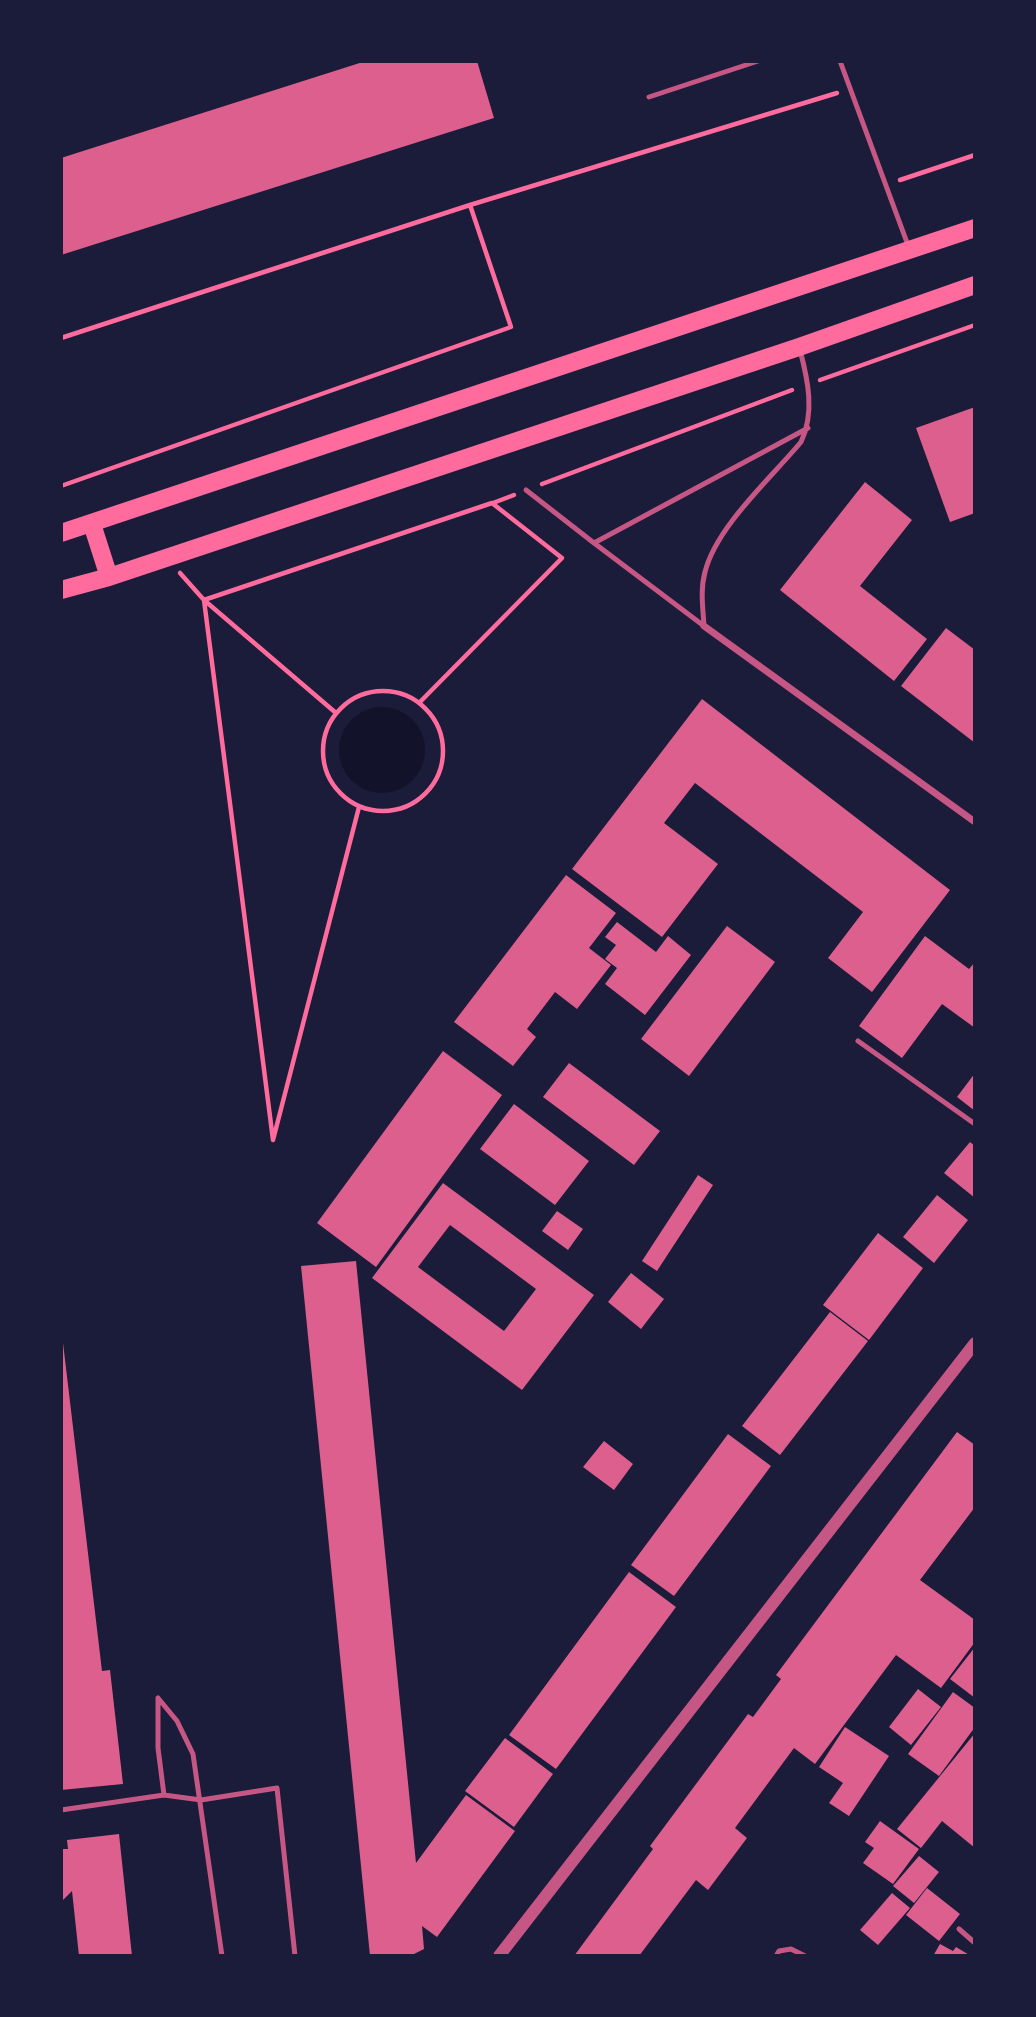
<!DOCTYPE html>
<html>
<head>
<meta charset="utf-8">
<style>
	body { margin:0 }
	#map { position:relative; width:1036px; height:2017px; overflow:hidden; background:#1b1b3a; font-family:"Roboto Condensed",sans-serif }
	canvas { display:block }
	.frame { position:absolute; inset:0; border:63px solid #1b1b3a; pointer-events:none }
</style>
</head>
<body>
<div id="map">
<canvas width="1036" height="2017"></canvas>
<div class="frame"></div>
</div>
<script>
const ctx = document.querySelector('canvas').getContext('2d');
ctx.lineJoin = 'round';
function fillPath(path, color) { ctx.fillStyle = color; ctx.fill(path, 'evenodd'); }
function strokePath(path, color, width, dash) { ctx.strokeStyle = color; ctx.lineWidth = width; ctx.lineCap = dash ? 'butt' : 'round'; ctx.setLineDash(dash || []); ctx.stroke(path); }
fillPath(new Path2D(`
	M339 750a43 43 0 1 1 86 0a43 43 0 1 1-86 0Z`), '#12122b');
fillPath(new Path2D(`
	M366,61h111l17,57 -433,137v-97z
	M975,407v106l-25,9 -34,-94z
	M865,482l47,38 -52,66 67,53 -33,42 -114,-91z
	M946,628l29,22v93l-74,-57z
	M702,699l248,191 -78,102 -44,-34 35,-46 -168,-129 -31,40 54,41 -56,73 -90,-68z
	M566,875l50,38 -27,35 22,17 -34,44 -22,-17 -28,37 9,8 -23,29 -59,-44z
	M617,922l39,30 12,-16 23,19 -46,60 -40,-31 12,-16 -12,-9 11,-14 -11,-8z
	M727,926l48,36 -86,114 -48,-37z
	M925,936l44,33 6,-7v66l-33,-24 -40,54 -43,-32z
	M443,1051l59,44 -126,172 -59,-44z
	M569,1063l91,68 -26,34 -91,-68z
	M975,1073v38l-18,-14z
	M514,1104l75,57 -34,44 -75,-56z
	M970,1142l5,4v52l-31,-25z
	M698,1175l15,10 -56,86 -15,-10z
	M443,1183l151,112 -72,95 -150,-112zM450,1225l86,64 -32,42 -86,-64z
	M937,1195l31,25 -34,43 -31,-26z
	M557,1211l26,18 -15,21 -26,-19z
	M878,1233l45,35 -54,72 -46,-35z
	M356,1261l60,602 50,-68 49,36 -78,106 -15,-11 2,23 -14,7h-40l-69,-690z
	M631,1273l33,26 -23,30 -33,-27z
	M830,1312l38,29 -88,114 -38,-29z
	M61,1326l41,345 8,-1 13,114 -62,6z
	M957,1432l18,13v62l-55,73 55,40v22l-34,46 -45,-33 -81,109 -21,-16 -59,80 12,10 -39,52 -12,-10 -57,76h-65l79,-107 -3,-3 98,-132 5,3 28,-38 -5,-4z
	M728,1434l43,32 -97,130 -43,-31z
	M604,1441l29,23 -19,26 -31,-23z
	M629,1572l47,35 -120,162 -47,-34z
	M975,1647v51l-25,-19z
	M918,1689l23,18 -30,38 -22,-18z
	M953,1692l22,16v19l-36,49 -31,-22z
	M845,1727l44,29 -40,60 -20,-13 14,-20 -24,-16z
	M975,1733v115l-33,-27 -21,27 -24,-19z
	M505,1738l48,36 -39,53 -49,-36z
	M880,1821l39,28 -26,35 -30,-21 11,-15 -9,-6z
	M119,1834l13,122h-53l-7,-65 -11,11v-53h7l-1,-9z
	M919,1856l20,16 -25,31 -21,-17z
	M927,1888l33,26 -21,27 -33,-26z
	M892,1893l18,15 -32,37 -18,-15z
	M940,1944l13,7 3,-4 15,9h-38z`), '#dd5f8e');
strokePath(new Path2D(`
	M900,180l75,-25
	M470,205l367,-112
	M61,338l409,-133 41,122 -450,159
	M820,380l155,-55
	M542,484l250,-94
	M493,503l21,-8
	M180,573l24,27 132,113
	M323 751a60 60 0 1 1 120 0a60 60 0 1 1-120 0Z
	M359,807l-86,333 -69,-540 288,-97 70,55 -143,145`), '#ff6b9d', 4.5);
strokePath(new Path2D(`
	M840,61l69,187
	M649,97l109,-36
	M526,490l68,53
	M704,626l-110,-83 214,-115
	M704,626c-1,-18 -4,-36 1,-54 11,-45 66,-94 96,-130 14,-29 7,-62 -1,-92
	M858,1041l117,83
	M158,1698v50l6,47 37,5 76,-12 18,168
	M158,1698l19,23 16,33 29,202
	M61,1810l103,-15
	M959,1929l16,14
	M776,1956l3,-5 12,-2 14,7`), '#c65784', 5);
strokePath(new Path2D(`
	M704,626l271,196`), '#c65784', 7);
strokePath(new Path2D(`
	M499,1956l476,-613`), '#c65784', 12);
strokePath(new Path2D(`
	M92,524l17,53
	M61,533l914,-305
	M61,590l48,-13 690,-230 176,-62`), '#ff6b9d', 18);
</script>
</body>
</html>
